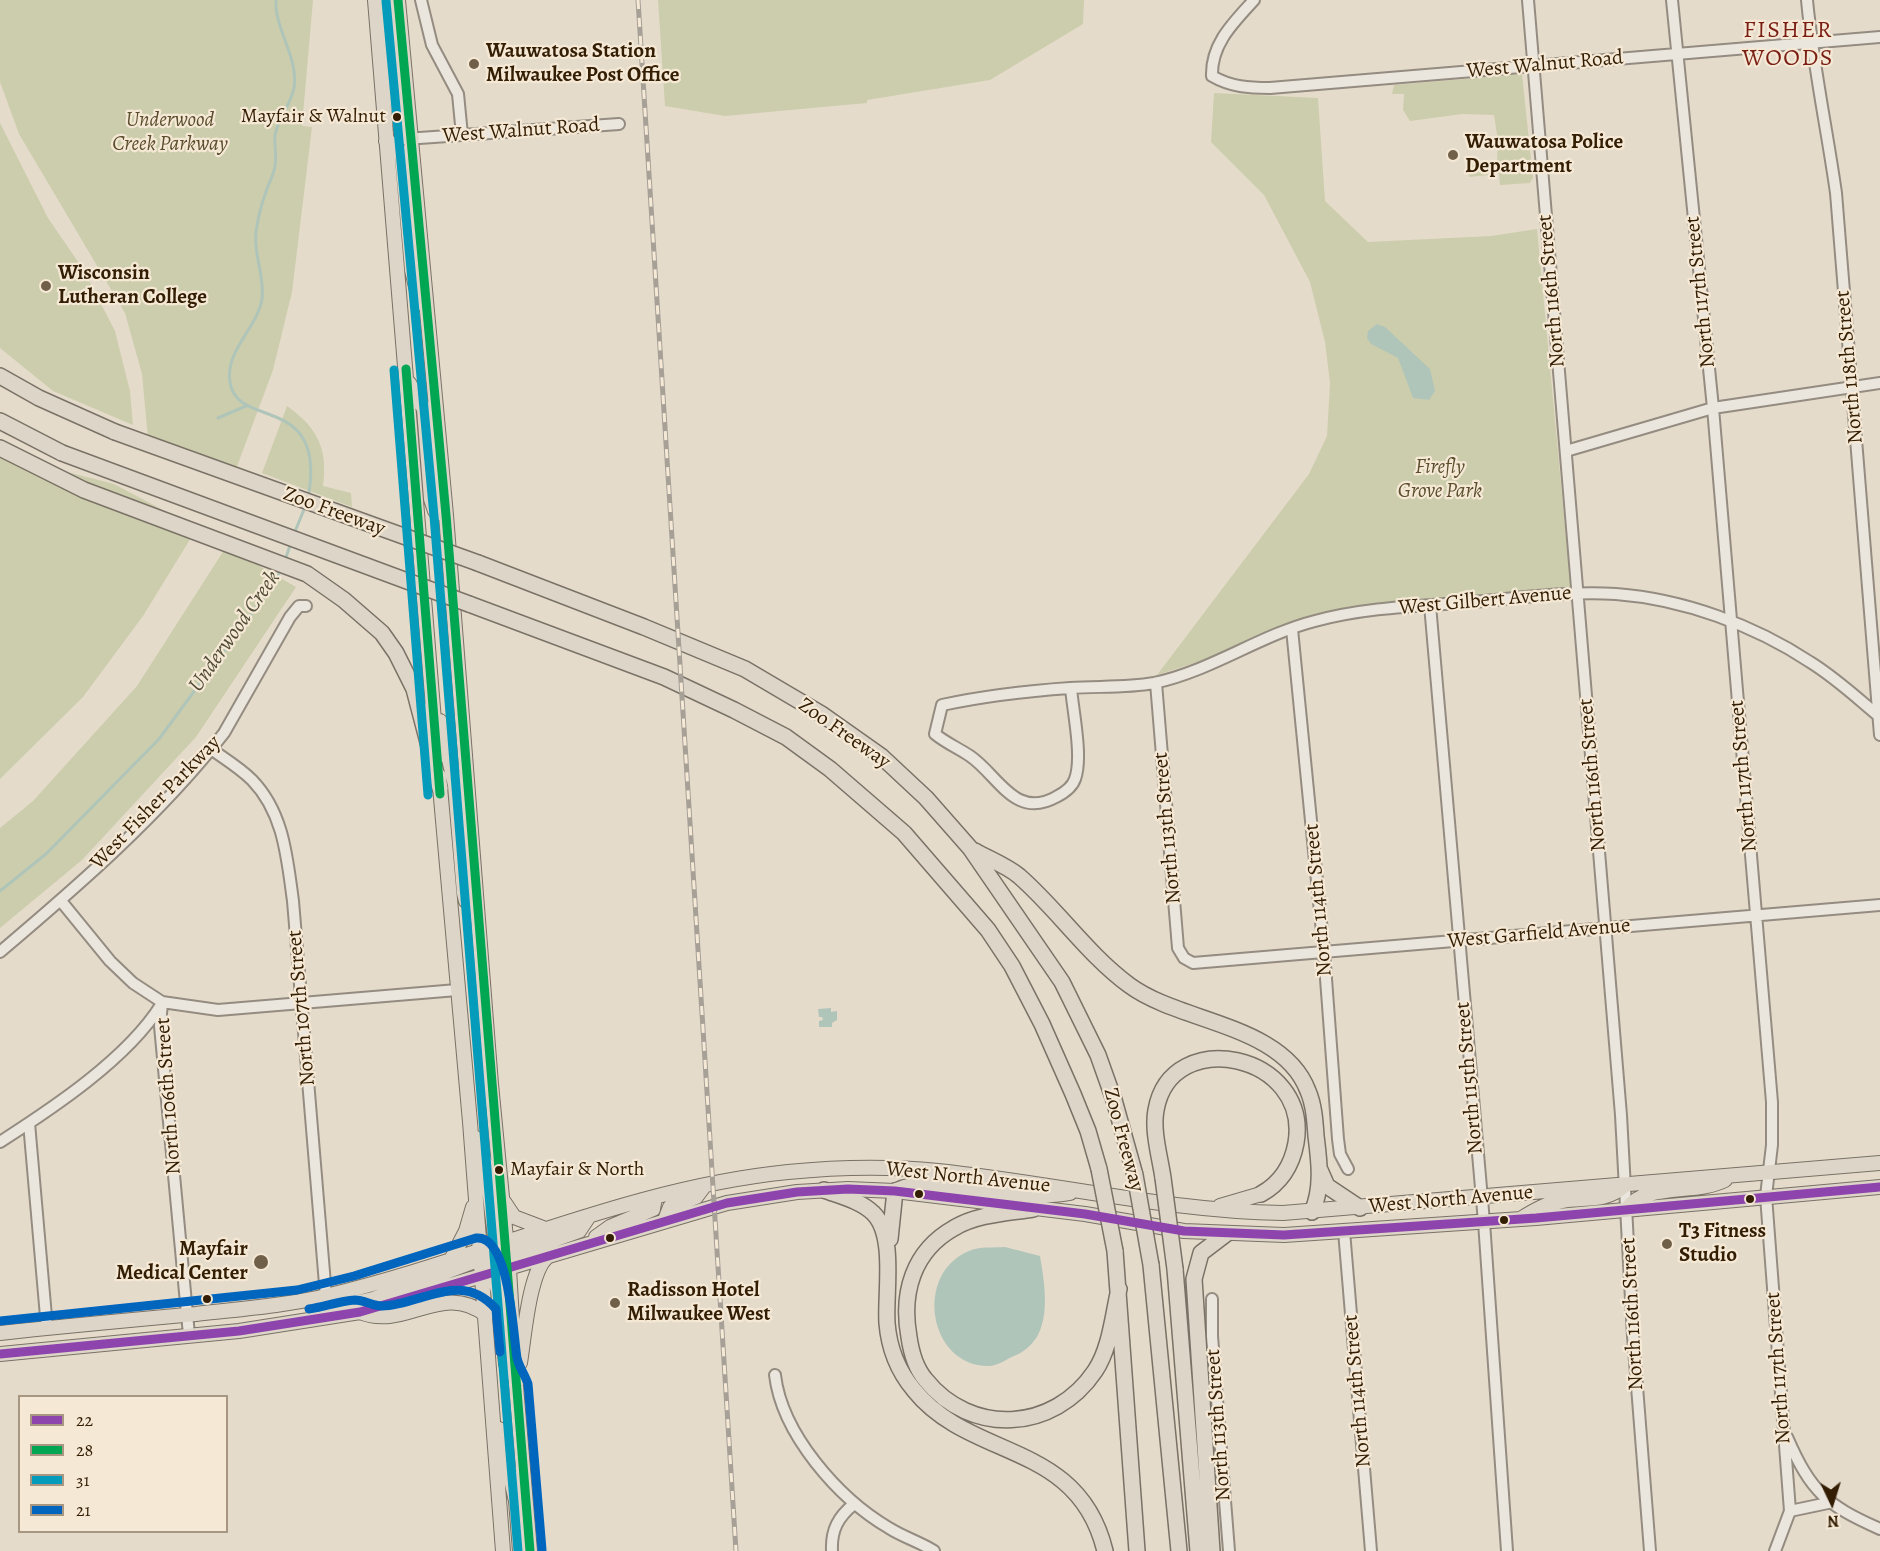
<!DOCTYPE html>
<html>
<head>
<meta charset="utf-8">
<style>
	body { margin:0 }
	#map { position:relative; width:1880px; height:1551px; overflow:hidden; background:#e5dbcb; font-family:Alegreya,serif }
	canvas { display:block }
	.legend { position:absolute; left:18px; top:1395px; width:210px; height:138px; box-sizing:border-box; background:#f5e9d6; border:2px solid #a79782; margin:0; padding:8px 10px; list-style:none; font-size:18px; color:#331d03 }
	.legend li { display:flex; align-items:center; gap:12px; height:30px }
	.legend b { width:30px; border:2px solid #a79782 }
	.north { position:absolute; left:1802px; top:1473px; width:60px; height:60px; -webkit-text-stroke:4px #f5e9d6; paint-order:stroke; rotate:176deg; font-size:16px; font-weight:700; line-height:24px; text-align:center; color:#331d03 }
	.north::after { content:''; display:block; margin:auto; width:21px; height:27px; background:#331d03; clip-path:polygon(50% 0,100% 100%,50% 72%,0 100%) }
</style>
</head>
<body>
<div id="map">
<canvas width="1880" height="1551"></canvas>
<ul class="legend">
<li><b style="height:8px;background:#8e44ad"></b>22</li>
<li><b style="height:8px;background:#00a651"></b>28</li>
<li><b style="height:8px;background:#059bba"></b>31</li>
<li><b style="height:8px;background:#0065bd"></b>21</li>
</ul>
<div class="north">N</div>
</div>
<script>
const ctx = document.querySelector('canvas').getContext('2d');
ctx.lineJoin = 'round';
function fillPath(path, color) { ctx.fillStyle = color; ctx.fill(path, 'evenodd'); }
function strokePath(path, color, width, dash) { ctx.strokeStyle = color; ctx.lineWidth = width; ctx.lineCap = dash ? 'butt' : 'round'; ctx.setLineDash(dash || []); ctx.stroke(path); }
function drawText(font, color, halo, rows, align = 'center') {
  ctx.font = font + ' Alegreya,serif'; ctx.lineWidth = 4.5; ctx.setLineDash([]); ctx.textBaseline = 'middle'; ctx.strokeStyle = halo; ctx.fillStyle = color; for (const [text, x, y, turn = 0] of rows) {
    ctx.save(); ctx.translate(x, y); ctx.rotate((+turn || 0) * Math.PI / 180); ctx.textAlign = isNaN(turn) ? turn : align; if (halo) ctx.strokeText(text, 0, 0); ctx.fillText(text, 0, 0); ctx.restore();
  }
}
fillPath(new Path2D(`
	M0,0h313l-11,126 10,1 -20,165 -19,78 -37,99 -88,-30 -6,-65 -17,-61 -106,-179 -19,-52z
	M658,0h426l-1,24 -93,56 -123,20v3l-142,13 -60,-10z
	M1522,74l11,104 -3,5 -30,2 -1,-11 -30,3 -2,-12 30,-3 1,-21 -4,-26 -32,-1 -52,7 -7,-11 1,-16h-12l2,-9z
	M1214,93l104,5 7,103 43,41 123,-6 46,-7 34,361 -214,21 -200,64 152,-201 18,-38 3,-53 -5,-41 -15,-60 -46,-87 -53,-53z
	M0,123l48,95 35,51 32,62 15,60 3,34 -80,-34 -53,-43z
	M287,406c31,22 41,43 36,80l28,7 1,14 -90,-34z
	M0,442l48,25 66,17 83,44 -54,88 -60,81 -83,82z
	M226,547l70,40 -100,150 -114,123 -82,68v-100l33,-27 104,-115z`), '#cccdac');
fillPath(new Path2D(`
	M1377,324l8,3 45,42 5,22 -6,9 -16,-2 -15,-40 -27,-14 -4,-6 1,-7z
	M831,1008v4l6,-1v9l-5,3v4h-13v-6l4,-1 -1,-3h-3l-1,-8z
	M1005,1247l35,9c6,36 14,84 -26,100 -7,3 -17,10 -25,10 -60,1 -76,-92 -20,-115 10,-5 25,-3 36,-4z`), '#b0c5b9');
strokePath(new Path2D(`
	M276,0c-2,29 23,57 18,88 -3,16 -16,31 -19,47 -1,10 2,21 0,31 -1,9 -7,18 -9,26 -5,13 -8,26 -10,40 -3,22 9,44 6,67 -5,30 -37,51 -32,83 6,48 98,10 78,116
	M218,418l28,-12
	M294,534l11,-27
	M285,560l6,-17
	M0,891l46,-37 113,-115 118,-160 4,-11`), '#b0c5b9', 3);
const minor = new Path2D(`
	M421,0l11,45 26,49 4,41
	M1254,0c-21,23 -43,44 -42,76 19,11 37,12 58,12l610,-51
	M1528,0l93,1115 12,221 17,215
	M1672,0l41,408 59,694v43l-6,51 24,315 -15,40
	M1807,0c6,65 20,129 29,193l44,542
	M405,139l214,-15
	M1566,451l147,-43 167,-25
	M1430,605l54,617 23,329
	M1292,629l32,323 14,187 2,15 8,15
	M1156,683l22,265 6,10 9,5 687,-58
	M1071,688c2,24 12,69 4,91 -3,9 -11,14 -19,18 -41,23 -58,-22 -86,-41 -12,-8 -24,-13 -35,-22l7,-29c42,-9 85,-14 128,-17 28,-2 56,0 84,-5 57,-12 106,-48 161,-62 51,-14 106,-15 157,-19 48,-4 96,-11 144,-8 67,5 138,31 194,68 26,16 47,36 70,55
	M211,749c14,10 29,19 41,31 32,33 35,78 41,121l33,395
	M61,901l49,60 23,22 29,19 56,8 239,-20
	M0,952c79,-67 160,-137 224,-219l66,-116 9,-11h7
	M162,1002l-2,24 29,309
	M29,1123l18,205
	M0,1142c53,-34 127,-83 161,-137
	M1344,1231l27,320
	M1212,1299v37l17,215
	M775,1375c7,59 63,123 114,153 14,9 31,14 45,23
	M1787,1437c24,55 39,68 93,92
	M1790,1511l38,-8
	M832,1551c-1,-21 6,-34 22,-47`);
const major = new Path2D(`
	M375,0l62,757
	M386,0l14,125 4,9 8,4
	M398,0l48,515 45,569 18,185 7,117 14,165
	M386,141l10,4 6,11 10,114 8,33
	M409,383l15,26 7,90 4,12 11,4
	M440,721l15,64 9,108 2,8 11,8
	M439,776l31,346 33,429
	M476,1138l10,28 12,93 11,10
	M896,1190c43,-20 120,14 174,3
	M504,1202l10,15 29,11
	M1220,1206l41,-12
	M1627,1209c18,-27 69,-14 98,-29
	M1522,1218c13,-8 25,-15 40,-17 22,-4 45,1 62,-15
	M665,1220l5,-13 26,-10 9,-12
	M596,1237l14,-10 43,-18 2,-12
	M452,1258l14,-27 7,-24
	M500,1259l79,-28 10,-15
	M491,1266l7,25 8,73 4,9
	M328,1309l45,-10 113,-42
	M360,1312c45,19 82,-32 126,3
	M0,1333c65,-7 131,-13 196,-19 43,-5 87,-8 130,-18 155,-37 302,-108 462,-124 50,-5 100,-6 150,-1 116,12 229,40 345,42l597,-50
	M0,1354l239,-23 121,-19 367,-109 70,-11 51,-3 47,2 190,23 99,17 100,4 252,-17 344,-31
	M520,1363c4,-24 9,-91 27,-106
	M499,1429l17,72 4,50`);
const highway = new Path2D(`
	M0,376l39,22 76,34
	M0,421l62,32
	M0,448l84,42 223,84 37,26 38,33 14,20 18,36 26,99
	M478,563l166,64 101,42 78,46 58,41 45,42 44,50 92,134 36,73 16,45 21,75
	M469,604l195,73 70,33 52,27 44,32 74,64 84,97 24,36 30,58 31,70 15,37 11,38
	M975,851c14,8 32,15 44,25 39,34 68,78 110,109 51,38 154,39 179,106 6,14 7,30 8,45 3,24 7,52 -4,76
	M1320,1170l7,16 33,22
	M1163,1178c-3,-21 -11,-47 -7,-68 15,-86 155,-56 140,33 -4,22 -15,40 -35,51
	M824,1190c16,6 37,11 49,23 23,22 12,80 14,110 2,25 11,48 27,67 57,71 164,50 191,161
	M1033,1209c-25,4 -56,5 -79,19 -41,23 -53,65 -45,109 2,14 6,30 16,42 46,58 129,53 170,-8 15,-22 18,-56 24,-82
	M890,1239l5,-48
	M1115,1251l22,300
	M1151,1265l28,286
	M1175,1269l23,282
	M1212,1551l-18,-272 7,-26 25,-19`);
strokePath(minor, '#948c80', 14);
strokePath(major, '#7a7266', 16);
strokePath(highway, '#7a7266', 18);
strokePath(minor, '#eae5dd', 10);
strokePath(major, '#ddd5c8', 14);
strokePath(highway, '#ddd5c8', 15);
const rail = new Path2D(`
	M638,0l98,1551`);
strokePath(rail, '#a6a097', 5);
strokePath(rail, '#f5e9d6', 3, [9]);
const highwayBridge = new Path2D(`
	M115,432l363,131
	M62,453l407,151
	M1099,1169l16,82
	M1135,1175l16,90
	M1163,1178l12,91`);
strokePath(highwayBridge, '#7a7266', 18, []);
strokePath(highwayBridge, '#ddd5c8', 15);
strokePath(new Path2D(`
	M0,1354l239,-23 121,-19 367,-109 70,-11 51,-3 47,2 190,23 99,17 100,4 252,-17 344,-31`), '#8e44ad', 9);
strokePath(new Path2D(`
	M398,0l48,515 84,1036
	M406,369l34,425`), '#00a651', 9);
strokePath(new Path2D(`
	M386,1l48,515 84,1035
	M394,370l34,425`), '#059bba', 9);
strokePath(new Path2D(`
	M309,1309c15,-2 30,-8 46,-9 9,0 18,6 27,6 40,-1 79,-37 114,3l4,43
	M0,1321l297,-31 57,-14 122,-38c34,-4 37,97 41,120 2,9 8,17 11,26l14,166`), '#0065bd', 9);
for (const [x, y, r, color] of [
	[474,64,6,"#716049"],
	[397,117,5,"#331d03"],
	[1453,155,6,"#716049"],
	[46,286,6,"#716049"],
	[499,1170,5,"#331d03"],
	[919,1194,5,"#331d03"],
	[1750,1199,5,"#331d03"],
	[1504,1220,5,"#331d03"],
	[610,1238,5,"#331d03"],
	[1667,1244,6,"#716049"],
	[261,1262,8,"#716049"],
	[207,1299,5,"#331d03"],
	[615,1303,6,"#716049"]
]) { const dot = new Path2D(); dot.arc(x, y, r, 0, 2 * Math.PI); ctx.fillStyle = color; ctx.fill(dot); strokePath(dot, '#f5e9d6', 2); }
drawText('20px', '#331d03', '#f5e9d6', [
	["Mayfair & Walnut",386,117],
	["Mayfair & North",510,1170,"left"]
], 'right');
drawText('bold 21px', '#331d03', '#f5e9d6', [
	["Wauwatosa Station",486,52],
	["Milwaukee Post Office",486,76],
	["Wauwatosa Police",1465,143],
	["Department",1465,167],
	["Wisconsin",58,274],
	["Lutheran College",58,298],
	["T3 Fitness",1679,1232],
	["Studio",1679,1256],
	["Mayfair",248,1250,"right"],
	["Medical Center",248,1274,"right"],
	["Radisson Hotel",627,1291],
	["Milwaukee West",627,1315]
], 'left');
drawText('21px', '#331d03', '#f5e9d6', [
	["West Walnut Road",1545,65,-5],
	["West Walnut Road",521,131,-4],
	["North 116th Street",1552,291,-95],
	["North 117th Street",1701,292,-96],
	["North 118th Street",1850,367,-95],
	["Zoo Freeway",334,512,20],
	["West Gilbert Avenue",1485,601,-5],
	["Zoo Freeway",844,734,35],
	["North 116th Street",1593,775,-95],
	["North 117th Street",1744,776,-95],
	["West Fisher Parkway",156,803,-46],
	["North 113th Street",1168,828,-95],
	["North 114th Street",1319,900,-95],
	["West Garfield Avenue",1539,934,-5],
	["North 107th Street",302,1008,-95],
	["North 115th Street",1470,1078,-95],
	["North 106th Street",169,1096,-94],
	["Zoo Freeway",1123,1140,75],
	["West North Avenue",968,1178,6],
	["West North Avenue",1451,1200,-5],
	["North 116th Street",1633,1314,-93],
	["North 117th Street",1779,1368,-94],
	["North 114th Street",1358,1391,-95],
	["North 113th Street",1219,1425,-94]
]);
drawText('italic 21px', '#5b4e2e', '#f5e9d6', [
	["Underwood",170,121],
	["Creek Parkway",170,145],
	["Firefly",1440,468],
	["Grove Park",1440,492]
]);
drawText('italic 22px', '#524d37', '#f5e9d6', [
	["Underwood Creek",235,632,-55]
]);
ctx.letterSpacing = '1.5px';
drawText('24px', '#7a1f14', '#f5e9d6', [
	["FISHER",1788,31],
	["WOODS",1788,59]
]);
ctx.letterSpacing = '0px';
</script>
</body>
</html>
